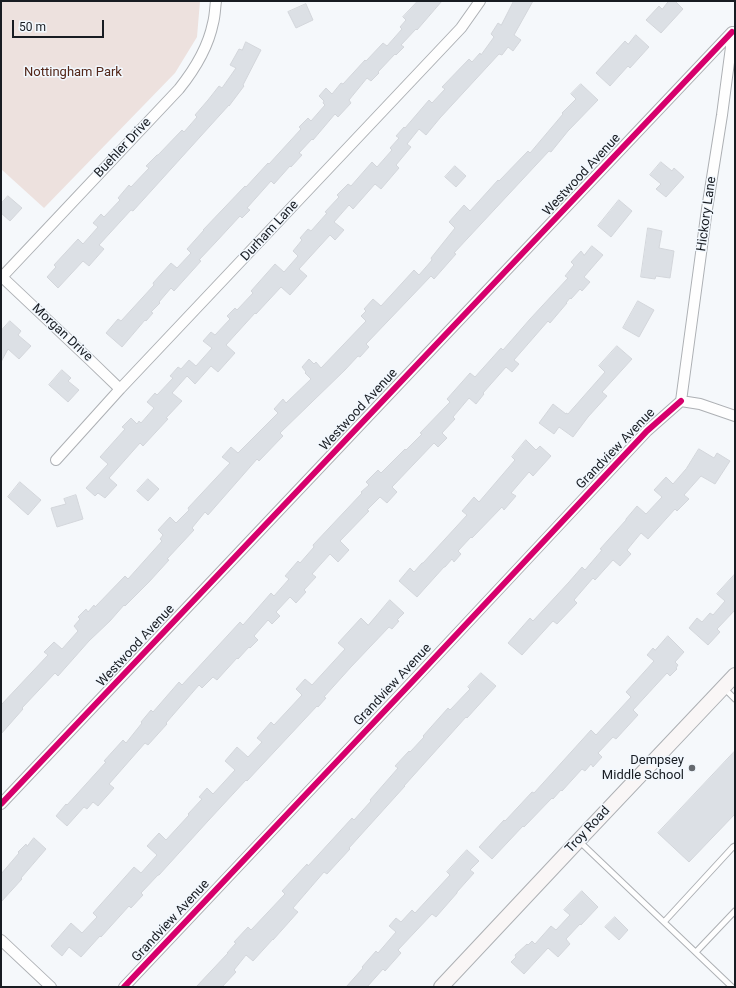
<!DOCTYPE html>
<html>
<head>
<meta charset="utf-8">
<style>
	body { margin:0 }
	#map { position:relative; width:736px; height:988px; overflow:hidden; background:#f5f8fb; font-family:Roboto,sans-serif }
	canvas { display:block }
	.frame { position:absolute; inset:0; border:2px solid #181c22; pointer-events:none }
	.scale { position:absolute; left:12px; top:20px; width:92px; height:18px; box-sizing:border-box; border:2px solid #181c22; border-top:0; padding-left:5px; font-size:12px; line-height:14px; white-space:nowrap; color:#181c22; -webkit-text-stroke:3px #f2f8fe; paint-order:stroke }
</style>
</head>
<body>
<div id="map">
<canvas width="736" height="988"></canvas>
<div class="frame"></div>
<div class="scale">50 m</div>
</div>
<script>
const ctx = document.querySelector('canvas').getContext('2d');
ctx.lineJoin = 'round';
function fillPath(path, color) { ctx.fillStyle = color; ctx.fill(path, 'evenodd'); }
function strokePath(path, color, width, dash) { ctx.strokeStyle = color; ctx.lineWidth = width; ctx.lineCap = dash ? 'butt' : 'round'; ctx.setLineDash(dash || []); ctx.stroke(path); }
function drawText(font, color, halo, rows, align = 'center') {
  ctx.font = font + ' Roboto,sans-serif'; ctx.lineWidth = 3; ctx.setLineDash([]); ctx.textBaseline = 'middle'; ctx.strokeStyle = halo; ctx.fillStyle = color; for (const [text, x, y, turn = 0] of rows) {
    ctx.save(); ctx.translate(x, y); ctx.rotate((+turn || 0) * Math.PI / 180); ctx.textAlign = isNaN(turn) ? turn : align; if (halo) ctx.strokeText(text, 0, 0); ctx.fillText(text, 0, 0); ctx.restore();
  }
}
fillPath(new Path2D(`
	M1,1h199l-3,36 -22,36 -131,135 -43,-39z`), '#ede1de');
const building = new Path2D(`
	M418,1h24l-25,29 -1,-1 -15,16 3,2 -8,8 -1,-1 -17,18 1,1 -8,8 -4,-3 -18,22 2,3 -13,14 -3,-3 -22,26 -1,-1 -13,14 3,2 -11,12 -1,-1 -16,18 -3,-3 -24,27 3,2 -8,8 -2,-2 -24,26 -17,18 2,1 -27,30 -3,-3 -12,14 1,1 -9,9 2,1 -7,8 -1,-1 -23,27 -16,-14 12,-14 3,2 33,-36 -1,-2 18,-20 6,5 14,-15 -4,-4 17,-19h-1l42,-44 1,1 22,-24 1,1 32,-35 -2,-2 9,-9 3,3 14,-16 -2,-2 1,-2 -5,-5 7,-8 6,6 9,-11 2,1 22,-24 1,1 17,-18 4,3 15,-17 -2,-2 6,-7 -3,-3z
	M514,1h19l-19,34 7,5 -8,11 -5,-4 -6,8 -3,-1 -59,64 -14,17 -7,-6 -12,15 4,3 -15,18 3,3 -18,21 -6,-5 -22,25 -4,-4 -15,17 10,8 -9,10 -5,-5 -31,34 8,7 -17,19 -9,-8 -25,27 -1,-1 -29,32 9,8 -17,19 -7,-6 -16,18 -8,-8 -15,17 10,8 -16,17 2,1 -25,27 -3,-3 -31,35 8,7 -12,13 -7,-5 -3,3 -9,-8 22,-24 -8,-7 25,-28 -3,-2 9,-9 6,6 2,-3 2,2 13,-15 -7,-6 8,-9 2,2 16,-17 -3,-2 8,-9 3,2 8,-9 7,6 16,-18 -9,-7 8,-9 4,3 15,-16 -3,-3 8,-8 2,2 16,-17 -2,-2 24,-27 9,8 14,-16 -5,-5 9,-11 -2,-2 8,-9 3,2 16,-18 -2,-1 14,-15 -2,-2 11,-11 3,2 21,-24 5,5 15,-17 -2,-2 9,-10 -3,-2 8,-9 1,1 24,-28 3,3 13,-14 -3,-2 27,-28 3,3 8,-9 1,2 13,-18 -3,-3 7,-11 3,2z
	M669,1h6l8,8 -22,24 -15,-13 13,-14 3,3z
	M306,4l7,16 -17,8 -8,-16z
	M636,35l13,12 -19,21 -2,-2 -18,20 -14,-13 29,-32 3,3z
	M246,42l15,8 -18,35 1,1 -15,20v-1l-96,106 -2,-1 -32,35 5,4 -15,17 -6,-5 -25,27 -11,-11 9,-10 -2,-2 24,-26 5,5 15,-17 -5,-4 8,-9 3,3 16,-17 -2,-2 11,-13 2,2 18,-19 -3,-2 11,-11h1l24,-25 2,2 13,-15 -2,-2 13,-15 11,-14 3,2 14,-20 -6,-3 9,-16 3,1z
	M581,84l17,16 -30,31 -17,21 -2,-1 -95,102 2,1 -22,25 -3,-3 -65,68 3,3 -9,10 -2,-1 -13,14 -65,63 3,3 -24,25 -2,-2 -49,56 -3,-3 -13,16 2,2 -27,29 2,1 -20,22 -24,24 -1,-1 -14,16 -21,20 -31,35 -3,-3 -33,35 1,1 -22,25v-29l47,-50 -4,-3 10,-10 8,7 16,-18 -4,-5 6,-7 -2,-2 8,-8 2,3 6,-7 1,2 30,-31 3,3 34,-38 -2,-2 3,-4 -5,-5 12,-13 6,6 13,-13 -1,-2 42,-45 -8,-6 9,-10 7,6 40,-40 -4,-4 9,-10 3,4 25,-24 -6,-6 1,-1 -4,-5 7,-8 5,5 2,-2 5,6 45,-47 -5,-5 5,-5 -2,-2 9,-10 8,7 33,-36 5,5 13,-15 -1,-2 24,-30 -6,-6 15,-17 6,6 28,-31 1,1 29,-30 2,2 33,-39 -1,-1 14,-14 -5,-5z
	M661,162l11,9 2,-3 10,9 -18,20 -10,-8 5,-5 -11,-9z
	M455,166l11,10 -10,11 -11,-10z
	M8,196l14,12 -12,13 -9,-8v-9z
	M619,200l13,11 -21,26 -13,-11z
	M648,228l14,3 -3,17 15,3 -4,27 -14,-2 -1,3 -14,-2z
	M592,246l11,9 -19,22 6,5 -8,9 -2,-2 -9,10 -1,-1 -4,5h1l-17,20 -2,-2 -34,39 5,4 -7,8 -6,-5 -23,26 1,1 -8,10 -7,-6 -16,19 2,2 -13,14 5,5 -9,9 -4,-4 -42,44 5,5 -10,11 -7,-6 -13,13 2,1 -29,30 9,9 -11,12 -8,-8 -18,20 4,3 -12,13 2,2 -10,11 -6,-6 -14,15 4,4 -8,8 -4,-4 -14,16 4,4 -8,8 -1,-1 -11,12 -1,-1 -20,22 -4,-3 -11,11 -3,-3 -33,38 1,1 -19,21 -3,-2 -36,41 5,4 -16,18 -5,-4 -6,7 -3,-2 -17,19 -11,-10 10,-12 1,1 39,-43 -2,-1 19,-21 3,3 16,-20 -1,-1 10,-12 2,2 26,-30 3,3 58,-63 3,3 28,-32 3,3 15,-17 -4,-3 13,-15 2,2 14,-16 -1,-2 49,-52 -1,-1 8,-7 -3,-3 12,-12 3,3 24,-24 1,1 16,-16 -2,-1 30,-31 -3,-3 23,-26 5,4 26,-29 2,2 27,-31 38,-41 -3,-2 9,-11 -3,-3 10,-11 3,4z
	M638,301l16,9 -15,27 -16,-9z
	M10,321l11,10 -3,4 13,11 -12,13 -11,-10 -7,13v-31z
	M617,346l15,13 -30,33 5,4 -19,21 -15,20 -14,-10 -5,7 -15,-11 14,-19 13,10v-1l2,1 37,-42 -6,-6z
	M62,370l9,8 -3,3 11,9 -11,12 -19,-17z
	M526,440l10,10 4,-4 11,10 -18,20 -4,-4 -18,21 5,3 -12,14 -2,-3 -30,31 -1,-1 -13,14 3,3 -7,8 -2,-3 -7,8h-1l-27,30 -18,-16 11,-13 4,4 8,-9h1l44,-48 -5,-4 12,-14 5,5 36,-42 -3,-3z
	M699,449l15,9 3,-5 13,8 -15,23 -14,-8 -17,19 5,4 -12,12 -2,-2 -27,30 -7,-6 -14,17 4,4 -11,12 -7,-6 -18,20 -2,-2 -19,22 3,3 -20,21 -4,-3 -31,34 -14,-12 22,-25 3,3 36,-39 13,-15 3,3 17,-20 -2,-1 26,-29v-1l11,-13 9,8 16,-17 -8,-7 12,-13 7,7 13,-15z
	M148,479l11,10 -11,12 -11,-10z
	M20,482l21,18 -13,15 -20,-18z
	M76,495l7,24 -26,8 -6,-19 15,-4 -2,-5z
	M735,574v36l-18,19 3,3 -12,13 -19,-17 8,-10 5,4 8,-9 3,2 12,-14 -8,-7z
	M390,600l14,13 -7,7 2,1 -7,8 -3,-2 -38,40 -27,30 2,1 -8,9 -1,-1 -70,75 -1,-1 -38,41 -49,54h-1l-17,18 2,2 -12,13 -2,-2 -28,31 -1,-1 -19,21 -12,-10 -7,9 -11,-10 20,-23 11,10 15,-16 -4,-4 41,-46 7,6 16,-18 -10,-9 12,-13 7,7 23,-25 -1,-1 14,-15 -3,-2 8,-9 6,6 22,-24 -10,-9 12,-14 11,10 14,-15 -5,-4 14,-16 3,3 28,-30 -6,-6 9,-10 7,6 33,-36 -7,-6 23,-25 7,7z
	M668,636l16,16 -9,10 3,3 -2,3 1,1 -7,7 -3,-3 -34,37 5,5 -22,24 -3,-2 -15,16 4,4 -9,10 -2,-3 -6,7 -3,-2 -20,22 -1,-1 -8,9 -1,-1 -28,29 -1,-1 -31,33 -13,-12 25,-27 1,1 27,-29 2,1 57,-63 5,5 35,-38 -5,-5 28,-31 -7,-6 6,-7 2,2z
	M481,673l15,13 -29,32 -1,-1 -62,69h1l-56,62 1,1 -23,25 -3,-2 -31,36 5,4 -25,28v-1l-20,22 -7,-6 -12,15 2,2 -14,15h-26l32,-34h-1l9,-10 -2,-1 14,-15 3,3 34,-36 -3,-3 25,-27 1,2 44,-48 2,2 17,-19 -1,-1 28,-32 -3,-2 14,-15 1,1 14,-15 -1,-1 25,-28 2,2 20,-21 -2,-2z
	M735,751v63l-46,48 -31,-29z
	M34,838l12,11 -25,29 1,1 -21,23v-28l18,-21 -1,-1 8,-8 1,2z
	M467,850l12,11 -9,9 4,3 -17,19v1l-21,24 -4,-3 -34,36 3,3 -16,18 -2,-2 -16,18h-21l17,-19 -1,-1 14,-16 2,2 18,-21 -7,-6 7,-8 5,4 11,-12 3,3 35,-38 -3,-3z
	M582,891l16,16 -17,18 -1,-1 -14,15 4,5 -12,13 -10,-9 -24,26 -13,-12 5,-5 -1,-2 12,-11 1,1 4,-4 3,3 16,-18 5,4 14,-15 -6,-5z
	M615,917l13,13 -9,10 -14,-13z`);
fillPath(building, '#dce0e5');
strokePath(building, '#d3d6db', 1);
const lane = new Path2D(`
	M724,688l11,11
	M579,841l153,146
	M664,922l69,-75 2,-1
	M696,952l39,-41`);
const street = new Path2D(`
	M1,276l89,84 30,29
	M1,278l178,-189c16,-20 29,-41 34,-66 2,-7 2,-15 3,-22
	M681,401l26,-192 15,-94 11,-83
	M681,401l19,3 35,12
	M56,460l64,-71 341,-361 19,-27
	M1,804l731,-772
	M1,940l50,47
	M124,987l287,-304 236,-252 34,-30`);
const secondary = new Path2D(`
	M441,987l137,-146 157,-166`);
strokePath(lane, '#adb0b4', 7);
strokePath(street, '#adb0b4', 12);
strokePath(secondary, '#adb0b4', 16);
strokePath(lane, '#fefefe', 5);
strokePath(street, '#fefefe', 10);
strokePath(secondary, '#f9f6f6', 14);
strokePath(new Path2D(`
	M1,804l731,-772
	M124,987l287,-304 236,-252 34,-30`), '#d6006c', 6);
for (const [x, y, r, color] of [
	[692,768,4,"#65696e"]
]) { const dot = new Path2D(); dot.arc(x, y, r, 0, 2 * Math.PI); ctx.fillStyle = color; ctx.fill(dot); strokePath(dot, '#f2f8fe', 1.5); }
drawText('13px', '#542719', '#f2f8fe', [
	["Nottingham Park",73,73]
]);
drawText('13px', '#181c22', '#f2f8fe', [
	["Buehler Drive",123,148,-47],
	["Westwood Avenue",582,175,-47],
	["Hickory Lane",707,214,-82],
	["Durham Lane",270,231,-47],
	["Morgan Drive",62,333,43],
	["Westwood Avenue",359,410,-47],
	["Grandview Avenue",616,449,-46],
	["Westwood Avenue",136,646,-47],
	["Grandview Avenue",393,685,-47],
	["Troy Road",588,830,-47],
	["Grandview Avenue",171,921,-47]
]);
drawText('13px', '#181c22', '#f2f8fe', [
	["Dempsey",684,761],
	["Middle School",684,776]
], 'right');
</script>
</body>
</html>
